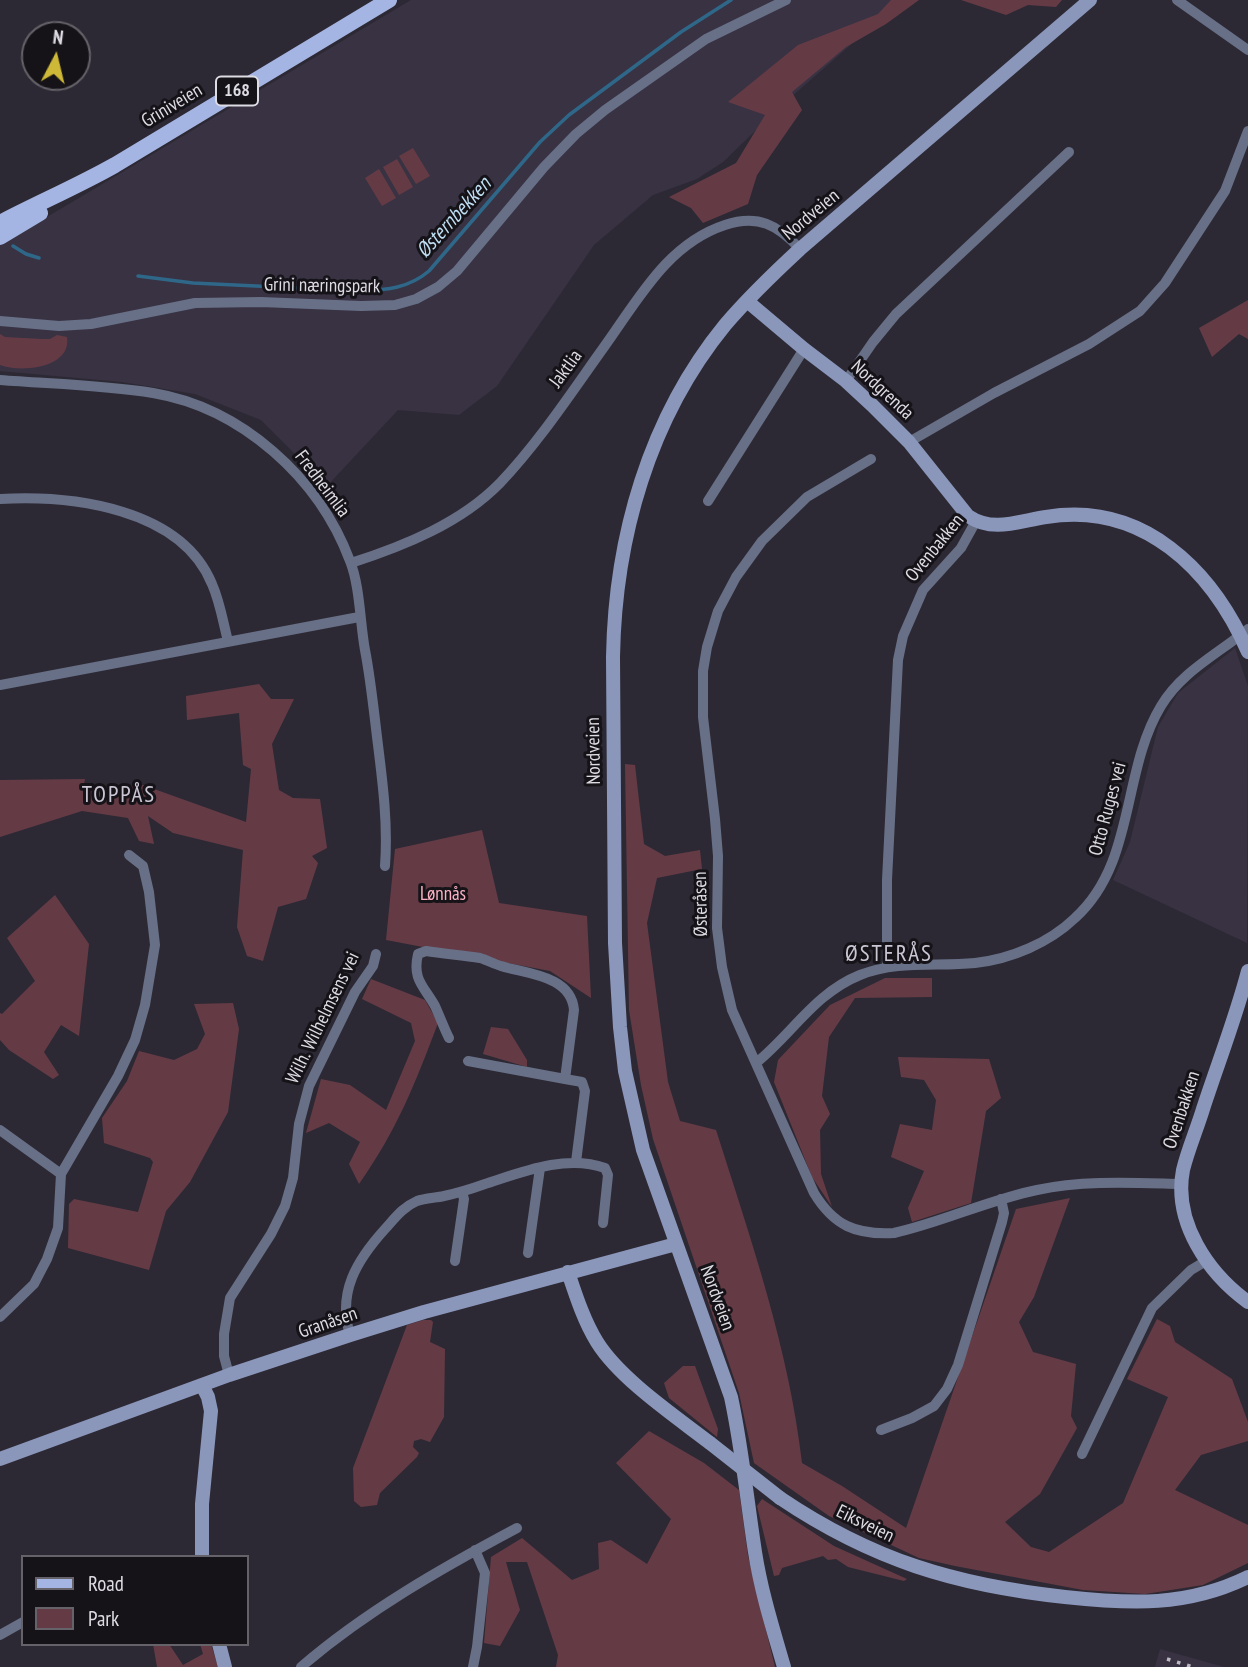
<!DOCTYPE html>
<html>
<head>
<meta charset="utf-8">
<style>
	body { margin:0 }
	#map { position:relative; width:1248px; height:1667px; overflow:hidden; background:#2d2934; font-family:"PT Sans Narrow",sans-serif }
	canvas { display:block }
	.legend { position:absolute; left:21px; top:1555px; width:228px; height:91px; box-sizing:border-box; background:#151318; border:2px solid #656369; margin:0; padding:9px 12px; list-style:none; font-size:21px; color:#dedce3 }
	.legend li { display:flex; align-items:center; gap:14px; height:35px }
	.legend b { width:35px; border:2px solid #656369 }
	.north { position:absolute; left:21px; top:21px; width:70px; height:70px; box-sizing:border-box; background:#151318; border:2px solid #656369; border-radius:50%; rotate:7deg; font-size:19px; font-weight:700; line-height:28px; text-align:center; color:#dedce3 }
	.north::after { content:''; display:block; margin:auto; width:24px; height:32px; background:#ceb837; clip-path:polygon(50% 0,100% 100%,50% 72%,0 100%) }
</style>
</head>
<body>
<div id="map">
<canvas width="1248" height="1667"></canvas>
<ul class="legend">
<li><b style="height:9px;background:#a5b5e3"></b>Road</li>
<li><b style="height:19px;background:#643b45"></b>Park</li>
</ul>
<div class="north">N</div>
</div>
<script>
const ctx = document.querySelector('canvas').getContext('2d');
ctx.lineJoin = 'round';
function fillPath(path, color) { ctx.fillStyle = color; ctx.fill(path, 'evenodd'); }
function strokePath(path, color, width, dash) { ctx.strokeStyle = color; ctx.lineWidth = width; ctx.lineCap = dash ? 'butt' : 'round'; ctx.setLineDash(dash || []); ctx.stroke(path); }
function drawText(font, color, halo, rows, align = 'center') {
  ctx.font = font + ' "PT Sans Narrow",sans-serif'; ctx.lineWidth = 6; ctx.setLineDash([]); ctx.textBaseline = 'middle'; ctx.strokeStyle = halo; ctx.fillStyle = color; for (const [text, x, y, turn = 0] of rows) {
    ctx.save(); ctx.translate(x, y); ctx.rotate((+turn || 0) * Math.PI / 180); ctx.textAlign = isNaN(turn) ? turn : align; if (halo) ctx.strokeText(text, 0, 0); ctx.fillText(text, 0, 0); ctx.restore();
  }
}
fillPath(new Path2D(`
	M411,0h496l-28,20 -96,84 -60,58 -26,17 -44,16 -59,50 -97,141 -38,29 -61,-5 -71,76 -66,-66 -66,-26 -73,-12 -122,-11v-126z
	M1235,648l13,38 -1,257 -134,-63 17,-38 28,-115 20,-34z
	M1160,1649l64,18h-69z`), '#383243');
fillPath(new Path2D(`
	M891,0h28l-33,24 -40,23 -54,45 10,18 -45,65 -9,29 -45,19 -12,-15 -22,-11 67,-34 29,-48 -37,-13 70,-57 80,-31z
	M961,0h101l-6,7 -28,-2 -22,10z
	M413,148l17,28 -14,8 -17,-28z
	M397,159l16,28 -14,8 -16,-28z
	M379,169l17,29 -14,8 -17,-28z
	M1248,300v39l-9,-5 -27,23 -13,-29z
	M0,334l5,3 37,2h8l7,-4 10,2c5,31 -46,36 -67,28z
	M259,684l12,15h23l-22,45 7,46 14,8 27,1 7,49 -15,8 6,7 -12,36 -28,8 -15,54 -16,-5 -10,-29 6,-77 -70,-17 -25,-17 6,28 -15,-3 -11,-23 -46,-7 -82,26v-57l85,-1 -2,10 60,-4 103,37 5,-53 -8,-4 -4,-52 -52,7 -1,-24z
	M625,764l10,1 9,79 21,12 35,-6 2,19 -45,9 -10,45 21,159 12,39 36,9c35,110 73,219 86,333l40,23 64,42 110,-319 54,-11 -36,99 -15,25 14,30 43,12 -5,52 6,12 -37,66 -35,28 26,25 18,5 74,-49 45,-106 -41,-18 30,-60 13,7 5,16 57,37 16,43v19l-47,14 -26,35 73,35v38l-45,22 -58,9 -62,-4 -128,-24 -36,-8 -90,-42 -75,-53 -15,-70 -86,-254 -12,-54 -12,-75z
	M482,830l17,73 88,13 4,82 -41,-27 -164,-31 9,-91z
	M55,895l34,49 -10,92 -18,-11 -17,27 15,23 -6,4 -44,-29 -9,-10v-27l2,1 33,-33 -28,-43z
	M885,978h47v19l-77,1 -26,39 -7,59 8,18 -10,16 1,44 11,33 -20,-30 -38,-95 4,-22 52,-55z
	M371,979l54,21 13,23c-23,61 -41,107 -79,161l-10,-20 11,-22 -31,-19 -23,10 15,-54 29,6 36,25 29,-69 -4,-18 -49,-24z
	M233,1003l6,26 -11,83 -38,70 -24,29 -17,59 -81,-22 1,-44 5,-5 64,13 15,-50 -3,-4 -46,-15 -2,-25 25,-37 12,-30 35,9 23,-11 8,-15 -11,-30z
	M491,1027l17,2 19,31v7l-44,-13z
	M898,1057l91,2 12,39 -15,13 -15,92 -59,19 -4,-14 16,-37 -33,-14 9,-33 32,6 4,-30 -12,-20 -23,-3z
	M423,1320h8l2,2 -3,20 15,7 -1,68 -14,25 -9,-3 -7,2 -1,6 6,6 -2,4 -37,36 -3,12 -16,2 -7,-6 -1,-33 54,-143z
	M683,1366h12l23,63 -1,8 -48,-39 -5,-15z
	M649,1431l55,32 35,27 9,66 27,111h-219l2,-12 -31,-93h-21l14,48 -20,36 -16,-3 7,-86 31,-19 50,42 27,-11 -1,-26 13,-3 36,24 24,-45 -55,-56z
	M762,1499l72,47 73,33 -3,2 -56,-14 -12,-8 -8,1 -5,-4 -41,12 -3,7 -5,1 -17,-70z
	M153,1644h16l14,21 20,-11 -3,-10h11l7,23h-61z`), '#643b45');
strokePath(new Path2D(`
	M13,246l13,8 13,4
	M138,276l55,7 168,8c26,-1 48,-3 68,-20l111,-129 29,-27 112,-83 50,-32`), '#2f6789', 3.5);
strokePath(new Path2D(`
	M1177,0l71,50
	M0,321l59,5 32,-2 104,-21 66,-1 100,4 34,-1 21,-6 22,-12 19,-16 87,-104 32,-33 29,-24 101,-71 80,-39
	M0,380c51,4 103,5 153,13 89,15 166,85 197,168 10,25 10,62 15,89 6,31 9,63 13,95 5,40 10,80 7,121
	M846,381l27,-39 23,-28 173,-162
	M909,442l85,-49 95,-49 51,-33 25,-28 60,-92 23,-60
	M871,459l-64,38 -45,44 -26,36 -18,34 -11,36 -4,24v46l12,102 3,37 -1,72 5,39 10,43 82,183c20,33 42,42 80,40 49,-11 94,-33 143,-43 47,-10 97,-7 145,-6
	M0,499c72,-4 181,9 212,85 8,18 11,38 16,57
	M708,501l96,-152
	M351,563c53,-17 110,-40 149,-80 39,-41 71,-90 104,-136 34,-47 63,-103 121,-122 33,-11 53,0 75,24
	M0,685l359,-68
	M887,966v-86l11,-220 5,-24 20,-46 38,-42 15,-27
	M449,1038c-5,-10 -9,-21 -14,-32 -11,-20 -23,-26 -17,-52l8,-3c18,3 37,4 54,7 7,2 14,6 21,8 25,8 70,9 73,44l-9,69 17,3 3,9 -9,71
	M468,1061l97,18
	M756,1063c36,-29 59,-70 104,-88 38,-15 76,-8 115,-12 36,-4 74,-20 100,-45 61,-55 46,-146 86,-212 21,-35 57,-52 87,-77
	M0,1130l61,44
	M528,1253l12,-85
	M455,1261l9,-62 -2,-7
	M0,1317l34,-33 13,-25 11,-31 3,-54 57,-98 17,-36 10,-35 10,-60 -6,-53 -6,-26 -14,-11
	M350,1335c-13,-43 7,-75 35,-106 10,-11 18,-22 32,-28 8,-3 18,-3 27,-5 14,-3 27,-7 41,-12 37,-12 81,-30 120,-16l3,7 -5,48
	M229,1375l-5,-19v-22l6,-36 41,-64 14,-28 8,-28 6,-54 10,-38 46,-94 18,-26 3,-12
	M881,1430l31,-12 22,-12 13,-17 11,-24 44,-143 2,-9 -3,-14
	M1082,1454l70,-146 39,-38 15,-9
	M0,1635l23,-13
	M301,1667c65,-56 141,-99 216,-139
	M473,1667l4,-20 8,-74 -10,-23`), '#687087', 10);
strokePath(new Path2D(`
	M747,301l57,48 42,32 26,24 37,37 59,74c25,17 51,5 78,1 97,-16 166,53 202,135
	M1248,971c-12,46 -30,92 -45,138 -6,20 -15,40 -20,61 -10,52 25,103 65,132
	M568,1272c8,24 16,49 29,70 23,37 78,74 113,101
	M0,1459l229,-84 121,-40 74,-23 252,-68
	M780,1498c92,62 175,87 285,99 65,7 122,10 183,-20
	M202,1557v-53l9,-93 -3,-14 -6,-12
	M219,1644l6,23
	M784,1667c-11,-38 -23,-76 -29,-115 -8,-52 -13,-104 -24,-155l-88,-247 -18,-79 -5,-44 -5,-84 -2,-286c2,-119 36,-239 112,-332 23,-27 49,-52 75,-76l290,-249`), '#8a97bb', 14);
strokePath(new Path2D(`
	M0,223c38,-20 78,-37 115,-58l274,-165
	M0,237l40,-24`), '#a5b5e3', 16);
strokePath(new Path2D(`
	M1167,1659l26,8`), '#bcb9c1', 3.5, [3.5, 7]);
strokePath(new Path2D(`
	M710,1443l70,55`), '#8a97bb', 14);
for (const [x, y, w] of [
	[237,91,42]
]) { const box = new Path2D(); box.roundRect(x - w / 2, y - 14.5, w, 29, 5); ctx.fillStyle = '#151318'; ctx.fill(box); strokePath(box, '#dedce3', 2); }
drawText('bold 18px', '#dedce3', null, [
	["168",237,91]
]);
drawText('19px', '#dedce3', '#151318', [
	["Griniveien",172,106,-31],
	["Nordveien",811,215,-40],
	["Grini næringspark",322,286,1],
	["Jaktlia",566,369,-54],
	["Nordgrenda",882,390,43],
	["Fredheimlia",322,484,53],
	["Ovenbakken",935,548,-51],
	["Nordveien",594,751,-91],
	["Otto Ruges vei",1108,809,-75],
	["Østeråsen",701,904,-91],
	["Wilh. Wilhelmsens vei",323,1018,-64],
	["Ovenbakken",1182,1110,-72],
	["Nordveien",717,1298,70],
	["Granåsen",328,1323,-19],
	["Eiksveien",865,1524,26]
]);
drawText('19px', '#fcb2c3', '#151318', [
	["Lønnås",443,895]
]);
drawText('italic 21px', '#c0dff4', '#151318', [
	["Østernbekken",454,218,-48]
]);
ctx.letterSpacing = '2px';
drawText('23px', '#cbc6d4', '#151318', [
	["TOPPÅS",119,795],
	["ØSTERÅS",889,954]
]);
ctx.letterSpacing = '0px';
</script>
</body>
</html>
